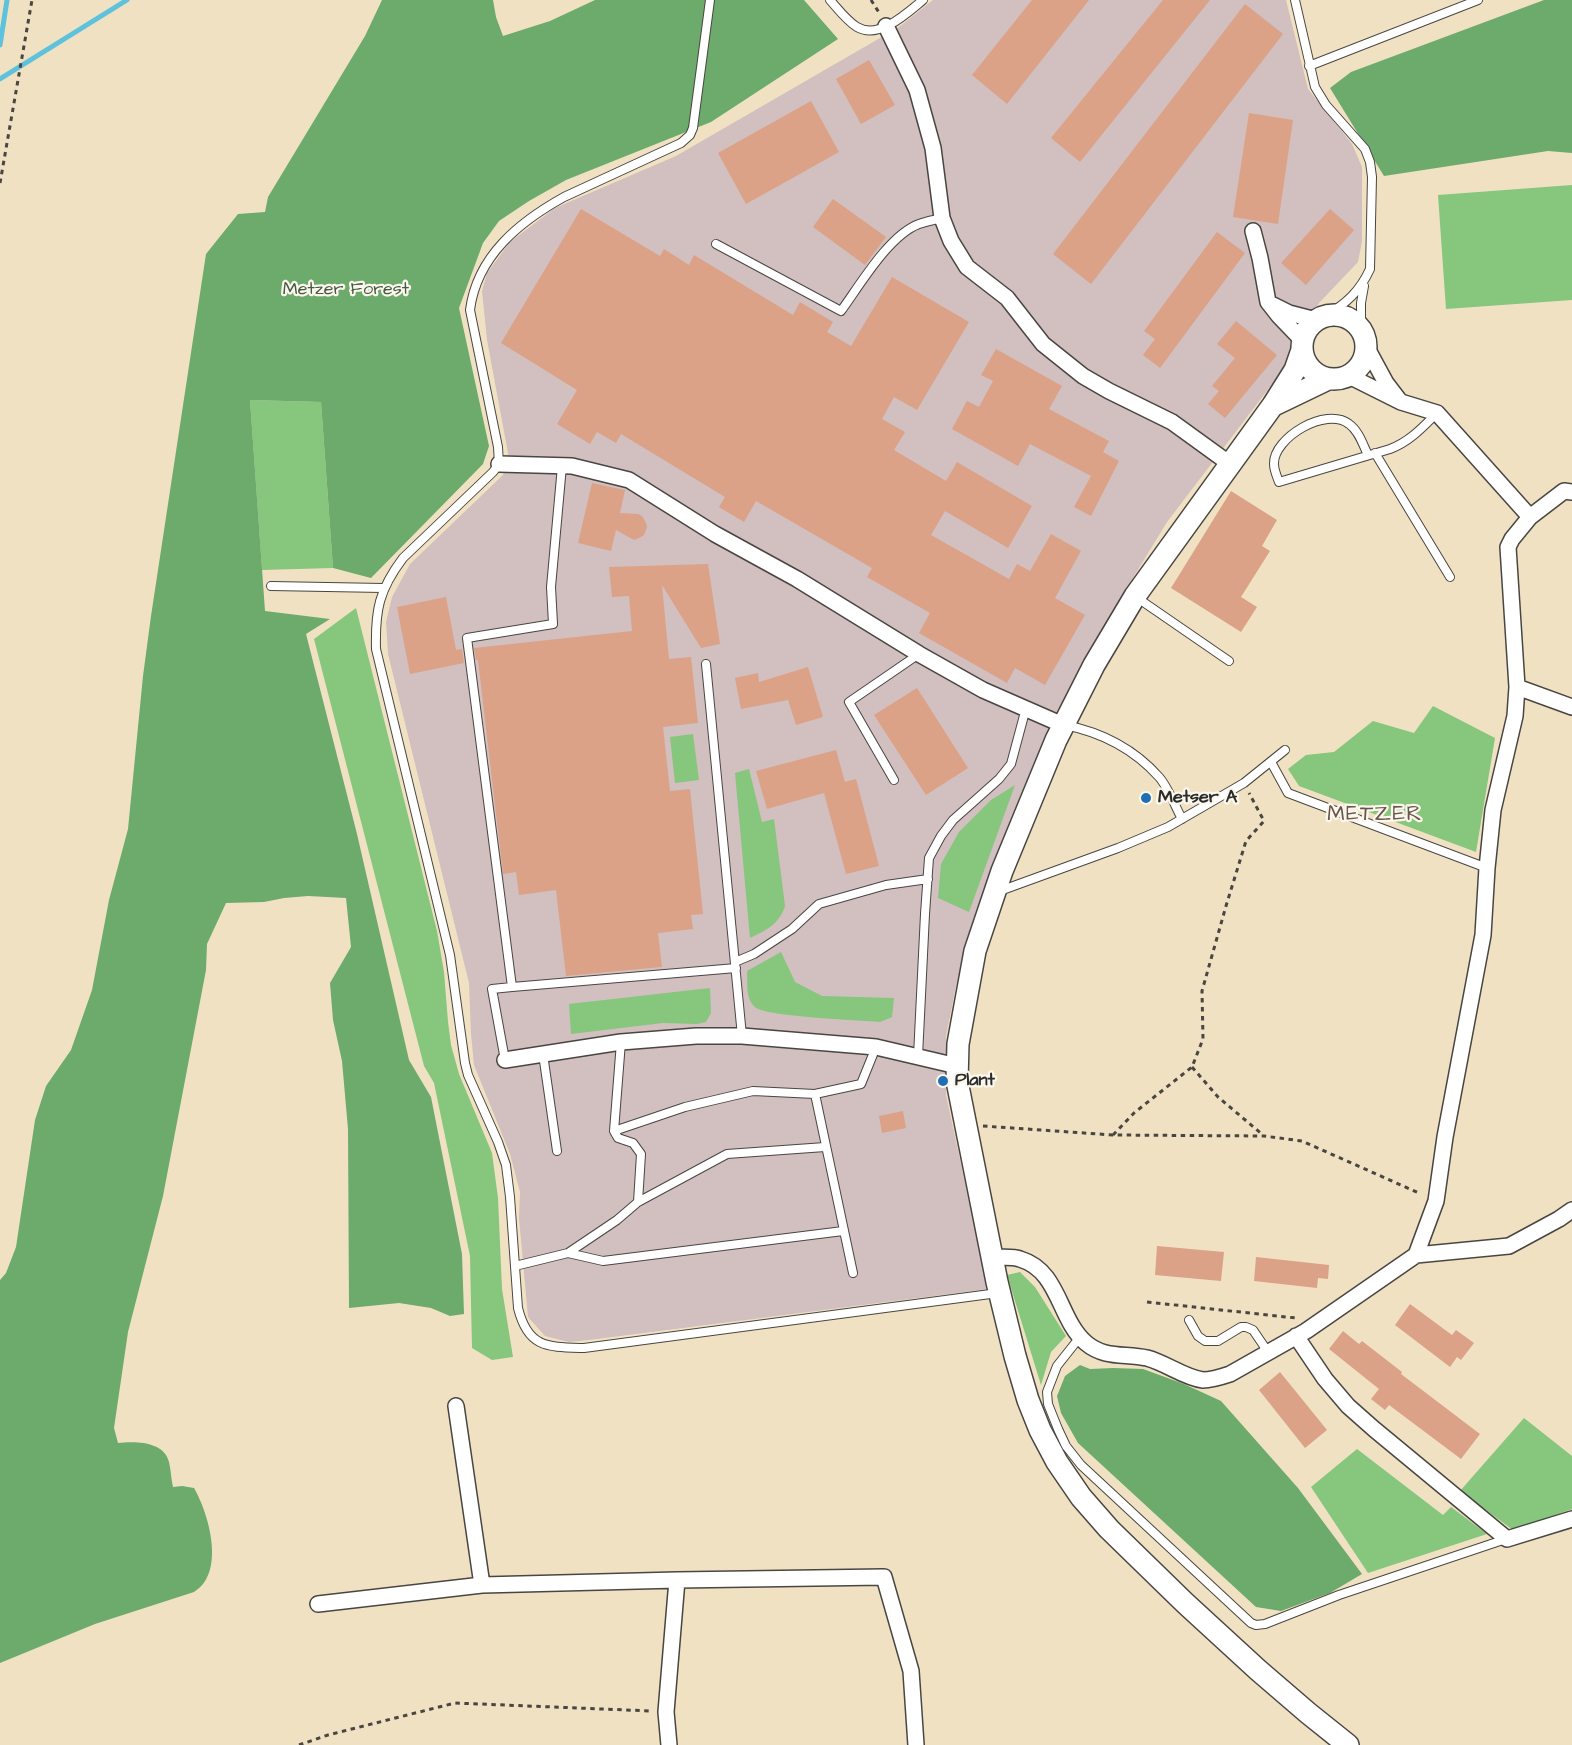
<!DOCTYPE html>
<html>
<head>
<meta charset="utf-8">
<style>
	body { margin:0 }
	canvas { display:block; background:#f0e1c2 }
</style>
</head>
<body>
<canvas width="1572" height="1745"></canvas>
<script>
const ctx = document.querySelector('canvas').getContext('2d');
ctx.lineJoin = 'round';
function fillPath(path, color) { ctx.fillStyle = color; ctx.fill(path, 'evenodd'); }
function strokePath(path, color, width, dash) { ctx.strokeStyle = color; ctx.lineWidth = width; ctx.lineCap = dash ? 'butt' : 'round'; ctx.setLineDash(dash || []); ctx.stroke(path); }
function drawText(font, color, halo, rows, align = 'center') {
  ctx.font = font + ' "Architects Daughter",sans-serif'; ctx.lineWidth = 4.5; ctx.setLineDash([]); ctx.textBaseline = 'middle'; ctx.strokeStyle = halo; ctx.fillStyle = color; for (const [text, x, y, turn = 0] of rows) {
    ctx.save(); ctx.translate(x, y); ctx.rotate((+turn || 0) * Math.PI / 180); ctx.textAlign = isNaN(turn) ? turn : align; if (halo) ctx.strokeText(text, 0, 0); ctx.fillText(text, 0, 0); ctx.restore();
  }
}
fillPath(new Path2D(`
	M933,0h353l22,89 44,55 10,23v74l-4,21 -39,41 -30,59 -122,160 -53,87 -92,183 -45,116 -21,78 -10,50v59l42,194 -391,50 -28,3 -24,-6 -17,-19 -9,-99 1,-26 -10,-38 -36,-89 -3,-31 -2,-51 -81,-329 -2,-32 6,-25 18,-33 93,-89 5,-22 -21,-113 -5,-49 5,-18 23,-31 45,-34 121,-52 223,-129z`), '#d2bfbf');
fillPath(new Path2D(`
	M1572,185v115l-126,9 -8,-114z
	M250,400l71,2 12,166 -71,2z
	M356,608l81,323 7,41 4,50 3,23 8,29 33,79 6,45 4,91 11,68 -21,3 -20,-12 -2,-92 -36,-173 -10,-17 -110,-427z
	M1433,706l62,32 -19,114 -177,-66 -11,-17 18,-14 28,-3 39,-31 41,12z
	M693,734l6,46 -24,3 -5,-46z
	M749,769l13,53 12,-3 11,87c-6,18 -18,24 -35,32l-15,-165z
	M1015,785l-46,127 -31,-14 3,-34 18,-32 32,-32z
	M781,952l14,30 27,14 72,2 -2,19 -12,5c-21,-2 -114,-5 -125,-15 -10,-9 -7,-24 -8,-36z
	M710,988l1,25 -5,9 -9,2 -34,-1 -92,11 -2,-30z
	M1020,1272l15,15 31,49 -15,16 -10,33 -34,-110z
	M1524,1418l48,38v53l-59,21 -53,-39z
	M1357,1449l86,66 8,-8 36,27 -119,39 -57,-86z`), '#86c67d');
fillPath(new Path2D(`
	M382,0h111l3,17 7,19 47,-15 45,-21h209l34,39 -127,83 -145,58 -37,21 -30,20 -16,22 -24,65 30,138 -6,18 -112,114 -38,-10 -12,-166 -71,-2 15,211 65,8 -24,15 51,200 52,226 22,37 31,157 2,60 -14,2 -19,-8 -32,-5 -50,5 -1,-179 -6,-68 -9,-41 -3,-37 21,-36 -5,-49 -38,-2 -24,2 -20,4 -38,1 -19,41 -1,26 -43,226 -35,136 -14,96 4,15c17,-2 46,-2 51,19 2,8 2,17 4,25l9,-1 12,2c15,26 32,85 0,104l-99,32 -95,39v-383l6,-7 10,-26 19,-127 11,-34 25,-36 21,-60 17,-90 19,-71 15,-153 8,-60 55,-362 32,-40 27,-2 3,-15 97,-161z
	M1544,0h28v153l-24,-2 -164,25 -54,-88 21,-16z
	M1080,1365l10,4 23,-1 30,1 41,15 37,17 77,87 64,86 -32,19 -49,18 -25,-4 -178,-164 -17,-30 -4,-17 8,-20z`), '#6cab6c');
strokePath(new Path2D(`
	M0,45l7,-45
	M0,79l127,-79`), '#5ec2dc', 5);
fillPath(new Path2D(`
	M1032,0h57l-82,104 -35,-29z
	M1163,0h47l-130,162 -29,-24z
	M1245,4l38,30 -192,250 -38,-30z
	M869,60l26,45 -34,19 -25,-45z
	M811,101l28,51 -93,52 -28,-51z
	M1249,113l44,7 -15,104 -45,-7z
	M833,199l53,38 -21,28 -52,-38z
	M581,209l79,47 4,-7 25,16 5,-10 99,60 7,-13 33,20 -6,10 24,14 41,-69 77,45 -52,88 -23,-13 -12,22 23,13 -11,18 52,31 11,-19 75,44 -24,42 -63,-37 -14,24 78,44 8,-15 13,7 21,-37 30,17 -26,47 30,17 -40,70 -30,-17 -8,15 -88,-50 11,-20 -63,-36 5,-9 -116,-67 -12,21 -25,-15 6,-10 -104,-63 -5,9 -19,-11 -7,12 -33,-20 20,-34 -76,-47z
	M1330,209l24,21 -48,55 -25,-22z
	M1217,232l28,21 -85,115 -17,-13 12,-16 -11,-8z
	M1236,321l41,34 -52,63 -17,-14 11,-13 -7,-5 23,-28 -18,-14z
	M996,349l66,37 -13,23 60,32 -6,11 16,9 -28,55 -17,-9 17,-31 -61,-32 -12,22 -66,-37 15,-28 12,6 14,-26 -12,-6z
	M592,483l33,7 -5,23 18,1 4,2 4,7 1,4 -3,8 -3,2 -7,3 -18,-10 -5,21 -33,-8z
	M1231,491l46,29 -15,26 8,5 -29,46 16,10 -16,25 -70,-44z
	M708,564l12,80 -19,4 -39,-63 7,74 22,-2 7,66 -35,4 7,64 20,-2 13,125 -12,1 2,14 -35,4 4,34 -96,9 -10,-86 -37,5 -3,-23 -13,2 -25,-214h-2l-2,-12 158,-17 -3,-35 -17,1 -3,-30z
	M446,597l10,53 6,-1 2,14 -54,11 -13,-67z
	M808,667l15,50 -27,8 -8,-25 -47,9 -6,-31 23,-5 1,9z
	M917,688l51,80 -42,27 -52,-80z
	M836,750l9,32 11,-3 23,87 -33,8 -22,-81 -57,16 -11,-38z
	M903,1111l3,17 -24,5 -3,-17z
	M1157,1246l67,6 -3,29 -66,-6z
	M1256,1257l73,8 -1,14 -10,-1 -1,10 -63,-7z
	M1410,1304l42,31 4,-5 18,13 -13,17 -4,-3 -7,10 -55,-42z
	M1343,1331l16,13 3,-3 40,31 -1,2 79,60 -19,25 -72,-54 -4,5 -14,-11 8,-10 -50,-40z
	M1280,1372l47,58 -22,18 -46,-58z`), '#dba287');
const lane = new Path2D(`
	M710,0l-17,128 -3,7 -9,8 -117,54c-45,25 -87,59 -94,113l28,137 1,17 -6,8 -90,86c-24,32 -28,52 -27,91l74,306 15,108 3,12 30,67 8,23 4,32 8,111c10,40 29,39 66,40l414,-55
	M830,0c8,9 17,21 27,27 22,13 50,-14 66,-27
	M1295,0l20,87 11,18 39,44 5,13 2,15 -2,92c-10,22 -24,35 -45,47
	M1309,66l169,-66
	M716,244l125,67c19,-26 48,-76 78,-87 8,-3 16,-4 23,-6
	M1361,328v-25l3,-17
	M1375,453l75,124
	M1368,455c-5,-10 -9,-24 -19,-31 -23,-18 -76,14 -75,40 0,6 3,13 5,18l111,-33c19,-7 32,-21 46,-35
	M271,586l112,2
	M1136,597l93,64
	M706,664l36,372
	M1065,725c35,7 69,24 94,52 9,10 16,29 23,42
	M1271,762l17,31 199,75
	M894,780l-45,-78 70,-48
	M997,892l121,-44 50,-21 76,-44 41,-33
	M735,962l19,-8 38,-25 27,-25 67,-19 42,-6
	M512,987l224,-19
	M621,1042l-7,89 4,7 15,5 8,11 -3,48
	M543,1054l14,97
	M918,1056l7,-142 4,-56 12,-22 12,-16 46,-41 12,-15 15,-56
	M505,1060l-13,-71 20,-2 -45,-349 86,-14 -2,-37 11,-121
	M815,1094l38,179
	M614,1131l71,-24 68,-16 62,3 46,-10 15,-37
	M568,1253l49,-33 21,-18 89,-48 98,-7
	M515,1266l53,-13 35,8 240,-30
	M1189,1320l9,16 7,5h13l23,-14h5l7,3 15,22
	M1080,1337l-23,29 -10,26 1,12 10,25 8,17 15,19 170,158 5,2 9,-1 74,-29 167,-56`);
const street = new Path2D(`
	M886,26l31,64 16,58 9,70 9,23 16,26 40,31 36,46 40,32 26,15 63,31 58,42
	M1253,231l7,27 8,44 11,14 24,25
	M1273,305l16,8 27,7
	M1367,348l19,35 13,17
	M1349,376l52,26 36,11 93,104 34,-26 8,1
	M499,464l73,2 57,14 86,54 82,45 122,75 64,36 80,35
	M1517,687l55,20
	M505,1060l116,-18 75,-6h46l134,11 81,19
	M1416,1255l93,-9 50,-27 13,-9
	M992,1257c9,1 20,-1 28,2 40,12 38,60 66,84 19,16 39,10 61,15 19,5 38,20 56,22 9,0 18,-3 27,-6l76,-43 110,-76 20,-54 9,-64 38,-202 4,-67 6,-58 22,-94 2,-29 -9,-140 4,-8 18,-22
	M1296,1336l29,43 23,27 26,23 133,110 65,-20
	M456,1406l26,179
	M677,1580l207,-3 27,94 5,74
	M318,1604l164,-19 195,-5 -11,132 3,33`);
const secondary = new Path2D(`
	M1302 347a32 32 0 1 1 64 0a32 32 0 1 1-64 0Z
	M1302,350l-7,20 -22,35 -138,191 -41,69 -38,75 -54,131 -27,80 -17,93 -1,37 40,201 18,74 13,44 12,30 17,32 24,35 28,32 76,74 73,67 50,43 40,32
	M1274,405l54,-26`);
strokePath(lane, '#494642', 10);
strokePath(street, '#494642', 18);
strokePath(secondary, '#494642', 24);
strokePath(new Path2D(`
	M871,0l9,14
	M0,183l32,-183
	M1192,1067l26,30 45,38
	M983,1126l130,9 151,1 38,5 119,53
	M1113,1135l21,-22 58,-46 11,-28 -1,-48 24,-85 20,-65 18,-20 -15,-28
	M1147,1302l149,16
	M299,1745l29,-10 127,-32 196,8`), '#494642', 3, [4.5, 4.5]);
strokePath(lane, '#fff', 8);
strokePath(street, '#fff', 15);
strokePath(secondary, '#fff', 21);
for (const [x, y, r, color] of [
	[1146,798,6,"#1f6fb2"],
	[943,1081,6,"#1f6fb2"]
]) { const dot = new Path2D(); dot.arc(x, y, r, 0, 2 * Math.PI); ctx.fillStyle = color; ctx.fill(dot); strokePath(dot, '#fbf7ec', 2); }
drawText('18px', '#465a44', '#fbf7ec', [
	["Metzer Forest",346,290]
]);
drawText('bold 18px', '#2b2b2b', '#fbf7ec', [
	["Metser A",1158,798],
	["Plant",955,1081]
], 'left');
ctx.letterSpacing = '1.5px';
drawText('21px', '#69554b', '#fbf7ec', [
	["METZER",1375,816]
]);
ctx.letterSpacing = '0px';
</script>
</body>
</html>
